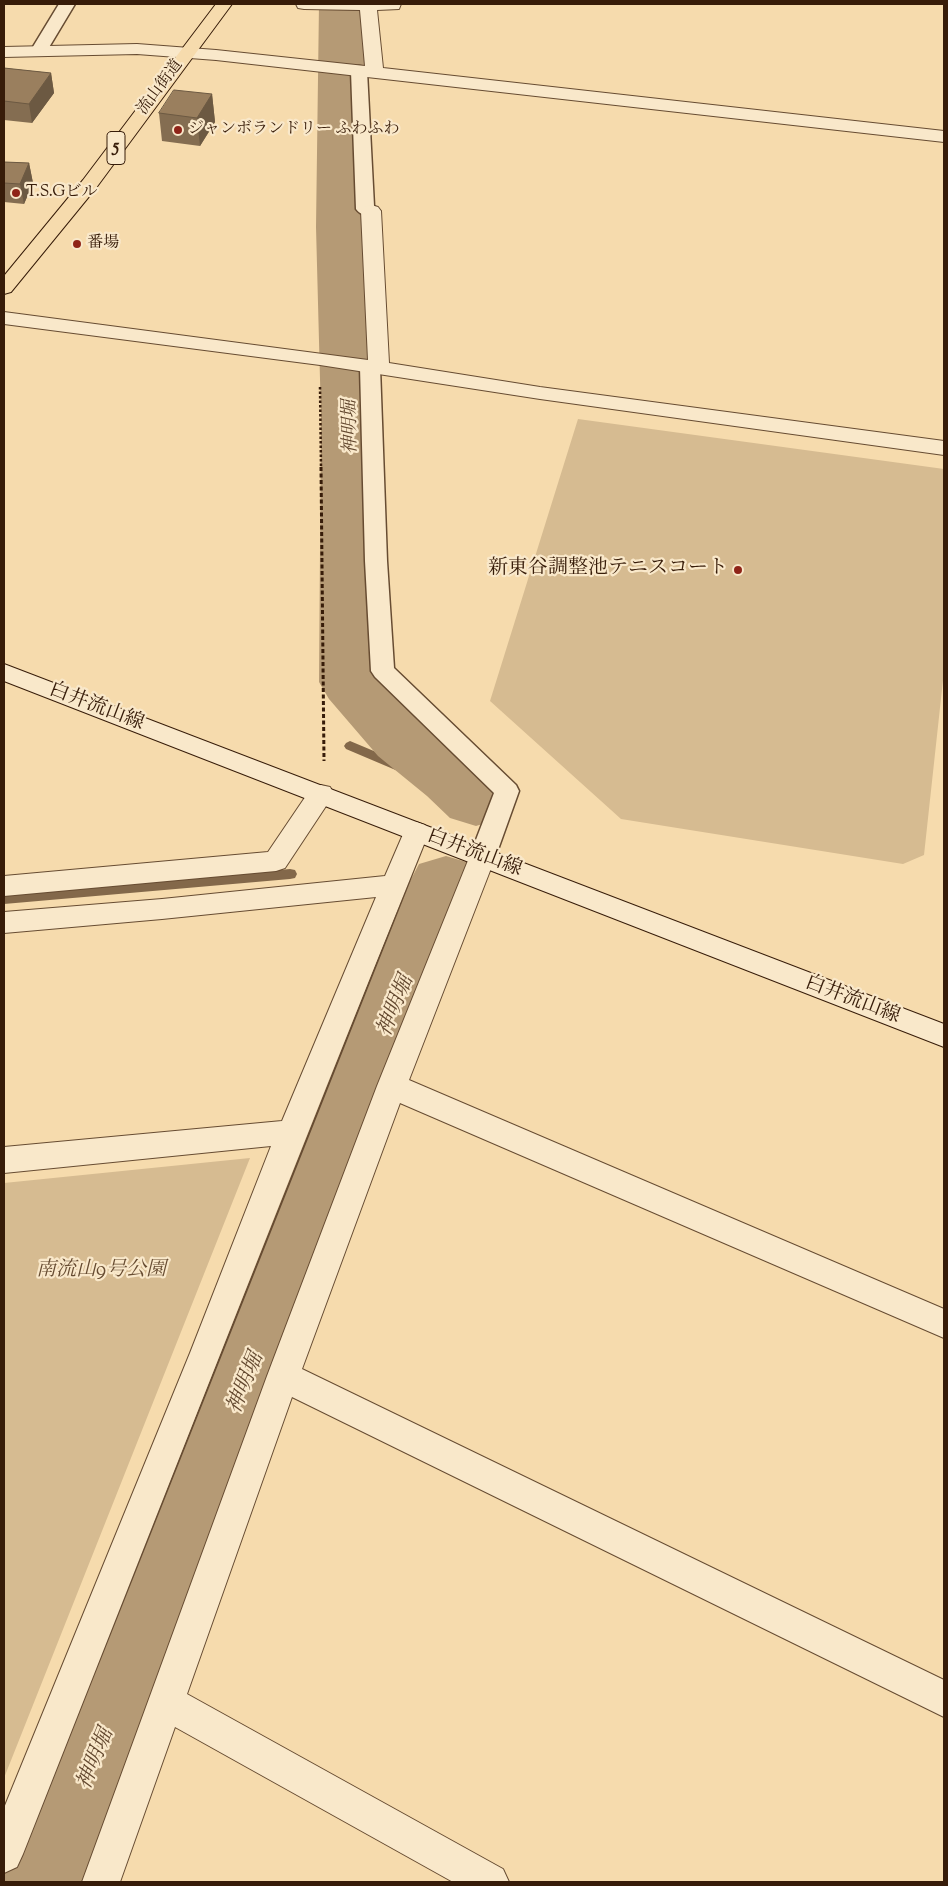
<!DOCTYPE html>
<html>
<head>
<meta charset="utf-8">
<style>
	body { margin:0 }
	#map { position:relative; width:948px; height:1886px; overflow:hidden; background:#f6dbad; font-family:"Sorts Mill Goudy",serif }
	canvas { display:block }
	.frame { position:absolute; inset:0; border:5px solid #371c09; pointer-events:none }
</style>
</head>
<body>
<div id="map">
<canvas width="948" height="1886"></canvas>
<div class="frame"></div>
</div>
<script>
const ctx = document.querySelector('canvas').getContext('2d');
ctx.lineJoin = 'round';
function fillPath(path, color) { ctx.fillStyle = color; ctx.fill(path, 'evenodd'); }
function strokePath(path, color, width, dash) { ctx.strokeStyle = color; ctx.lineWidth = width; ctx.lineCap = dash ? 'butt' : 'round'; ctx.setLineDash(dash || []); ctx.stroke(path); }
function drawText(font, color, halo, rows, align = 'center') {
  ctx.font = font + ' "Sorts Mill Goudy","Noto Serif JP",serif'; ctx.lineWidth = 4.5; ctx.setLineDash([]); ctx.textBaseline = 'middle'; ctx.strokeStyle = halo; ctx.fillStyle = color; for (const [text, x, y, turn = 0] of rows) {
    ctx.save(); ctx.translate(x, y); ctx.rotate((+turn || 0) * Math.PI / 180); ctx.textAlign = isNaN(turn) ? turn : align; if (halo) ctx.strokeText(text, 0, 0); ctx.fillText(text, 0, 0); ctx.restore();
  }
}
fillPath(new Path2D(`
	M578,419l366,50v202l-20,184 -21,9 -282,-45 -131,-118z
	M250,1158l-246,620v-595z`), '#d6bb91');
fillPath(new Path2D(`
	M350,741l131,55 1,3 -1,3h-10l-125,-53 -2,-3 2,-3z
	M290,869l5,1 2,4 -2,4 -5,1 -286,25v-10z`), '#83684a');
fillPath(new Path2D(`
	M319,4h48l5,223 11,190 6,259 41,44 49,38 23,22 11,19 -11,19 -26,8 -26,-8 -23,-22 -49,-40 -49,-57 -10,-17 2,-265 -5,-190z
	M446,856l27,8 11,21 -382,997h-98v-25l404,-972 11,-21z`), '#b59a75');
const lane = new Path2D(`
	M59,4h16l-30,50h-12l-2,-4z
	M359,66l6,1 2,4 7,135 6,5 -3,4c-7,2 -16,1 -21,-6l-5,-138 2,-4z
	M370,361l7,2 3,4 7,194 7,107 122,117 3,6 -24,67 -4,7 -9,3 -9,-3 -4,-7 25,-65 -119,-116 -4,-6 -6,-110 -5,-194 3,-4z`);
const street = new Path2D(`
	M296,4h105l-2,5 -22,1 6,58 561,63v11l-728,-82 -79,-6 -133,3v-10l133,-3 79,6 149,16 -5,-56 -56,-1 -6,-1z
	M371,205l7,2 3,4 8,152 151,24 404,54v14l-404,-56 -220,-34 -316,-41v-12l364,48 -7,-149 3,-4z
	M321,785l9,2 4,7 -49,74 -9,3 -272,25v-20l264,-24 44,-65z
	M416,822l9,3 4,7c-138,339 -271,681 -406,1022l-6,13 -13,6v-65l186,-455 81,-207 -267,27v-26l278,-26 94,-224 -214,22 -158,14v-21l158,-13 223,-23 22,-51z
	M482,848l9,3 4,7 -86,222 535,229v29l-544,-235 -98,266 642,311v37l-652,-320 -105,297 316,175 6,13h-56l-278,-155 -55,155h-38l185,-506 110,-290 92,-228 4,-7z`);
const secondary = new Path2D(`
	M4,664l940,360v23l-940,-366z`);
const primary = new Path2D(`
	M216,4h16l-136,184 -85,104 -7,2v-18l79,-96z`);
strokePath(lane, '#674c32', 3);
strokePath(street, '#674c32', 2);
strokePath(secondary, '#371c09', 2);
strokePath(primary, '#371c09', 2);
strokePath(new Path2D(`
	M320,387l1,81`), '#371c09', 2.5, [2.5, 2]);
strokePath(new Path2D(`
	M321,467l3,294`), '#371c09', 3, [4, 2.5]);
fillPath(lane, '#f9e8ca');
fillPath(street, '#f9e8ca');
fillPath(secondary, '#f9e8ca');
fillPath(primary, '#f6dbad');
fillPath(new Path2D(`
	M4,68l47,5 3,20 -22,30 -28,-3z
	M212,94l3,28 -15,24 -38,-5 -3,-28z
	M4,162l25,1 4,20 -9,21 -20,-2z`), '#846d51');
fillPath(new Path2D(`
	M51,73l3,20 -22,30 -3,-19z
	M212,94l3,28 -15,24 -3,-28z
	M29,163l4,20 -9,21 -4,-20z`), '#6c5942');
const building = new Path2D(`
	M4,68l47,5 -22,31 -25,-3z
	M174,90l38,4 -15,24 -38,-5z
	M4,162l25,1 -9,21 -16,-1z`);
fillPath(building, '#9a7f5e');
strokePath(building, '#6c5942', 1);
for (const [x, y, r, color] of [
	[178,130,5,"#8f2418"],
	[16,193,5,"#8f2418"],
	[77,244,5,"#8f2418"],
	[738,570,5,"#8f2418"]
]) { const dot = new Path2D(); dot.arc(x, y, r, 0, 2 * Math.PI); ctx.fillStyle = color; ctx.fill(dot); strokePath(dot, '#f9e8ca', 2); }
drawText('16px', '#371c09', '#f9e8ca', [
	["流山街道",161,88,-53]
]);
drawText('16px', '#371c09', '#f9e8ca', [
	["ジャンボランドリー ふわふわ",188,130],
	["T.S.Gビル",26,193],
	["番場",87,244]
], 'left');
drawText('italic 18px', '#63482f', '#f9e8ca', [
	["神明堀",352,427,-91]
]);
for (const [x, y, w] of [
	[116,148,18]
]) { const box = new Path2D(); box.roundRect(x - w / 2, y - 16.5, w, 33, 4); ctx.fillStyle = '#f9e8ca'; ctx.fill(box); strokePath(box, '#371c09', 1); }
drawText('bold 19px', '#371c09', null, [
	["5",116,148]
]);
drawText('20px', '#371c09', '#f9e8ca', [
	["新東谷調整池テニスコート",728,570]
], 'right');
drawText('20px', '#371c09', '#f9e8ca', [
	["白井流山線",96,708,21],
	["白井流山線",474,854,21],
	["白井流山線",852,1001,21]
]);
drawText('italic 20px', '#674c32', '#f9e8ca', [
	["南流山9号公園",101,1272]
]);
drawText('italic 21px', '#63482f', '#f9e8ca', [
	["神明堀",397,1007,-68],
	["神明堀",247,1384,-68],
	["神明堀",97,1760,-68]
]);
</script>
</body>
</html>
